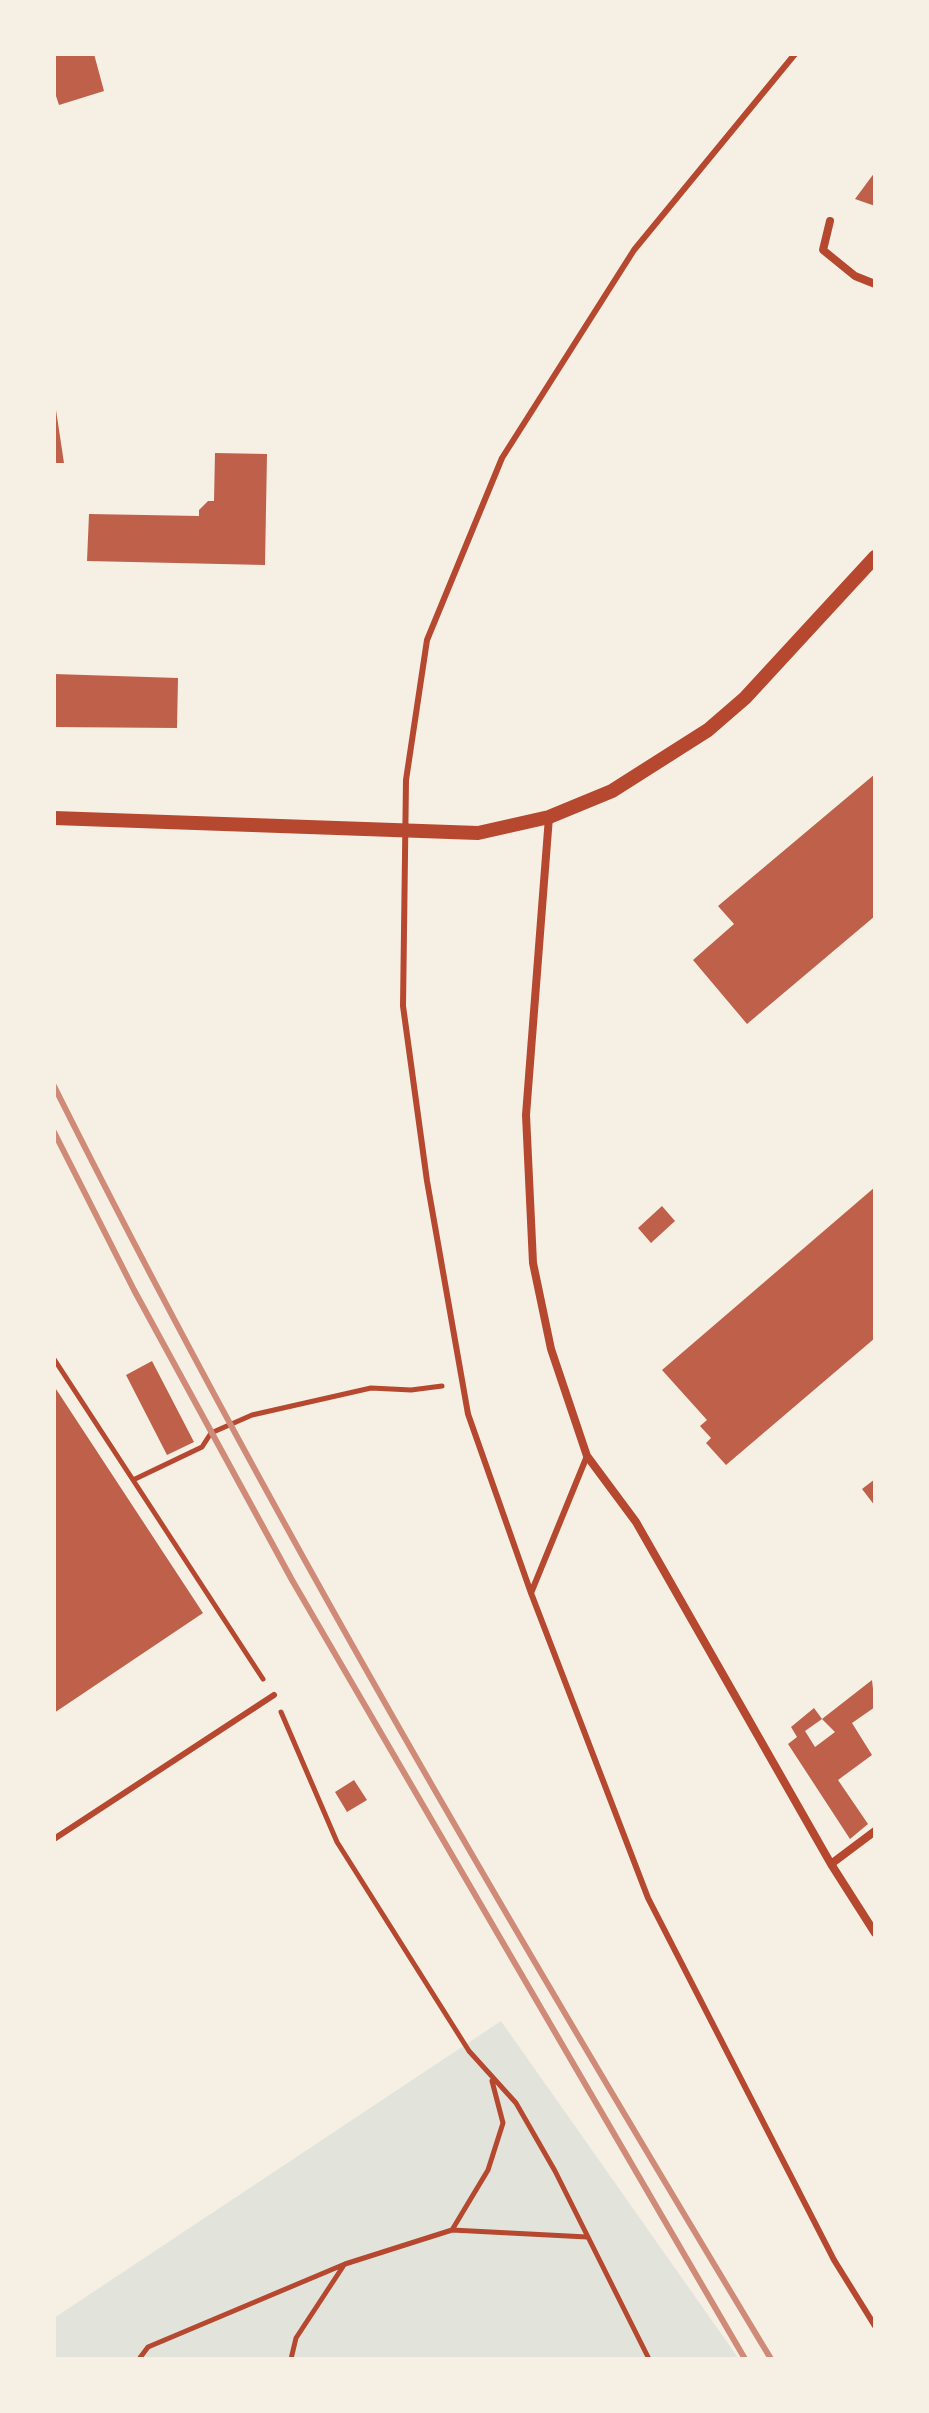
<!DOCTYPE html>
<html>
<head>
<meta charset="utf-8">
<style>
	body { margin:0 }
	#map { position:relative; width:929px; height:2413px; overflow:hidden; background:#f6efe4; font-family:"PT Sans",sans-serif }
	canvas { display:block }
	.frame { position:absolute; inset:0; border:56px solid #f6efe4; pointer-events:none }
</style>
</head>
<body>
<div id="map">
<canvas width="929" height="2413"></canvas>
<div class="frame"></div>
</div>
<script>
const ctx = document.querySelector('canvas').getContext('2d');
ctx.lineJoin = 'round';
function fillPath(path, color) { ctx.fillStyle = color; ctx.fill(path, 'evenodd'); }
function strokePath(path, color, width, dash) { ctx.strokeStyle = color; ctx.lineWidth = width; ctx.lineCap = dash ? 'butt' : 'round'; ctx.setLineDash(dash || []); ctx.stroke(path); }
fillPath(new Path2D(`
	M501,2021l238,338h-685v-41z`), '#e2e4dc');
fillPath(new Path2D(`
	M54,54h40l10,37 -45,14 -5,-15z
	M875,172v34l-20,-7z
	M54,410h2l8,53h-10z
	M215,453l52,1 -2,111 -178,-4 2,-47 110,2v-6l9,-9h6z
	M54,674l124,4 -1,50 -123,-1z
	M875,774v142l-128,108 -54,-64 41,-36 -16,-18z
	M875,1187v151l-149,127 -20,-22 5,-5 -11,-12 7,-6 -45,-50z
	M662,1206l13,15 -24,22 -13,-15z
	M152,1361l42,81 -27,13 -41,-80z
	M54,1386l149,227 -149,100z
	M875,1479v27l-13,-17z
	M872,1680l3,27 -23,16 20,32 -34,25 30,44 -18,15 -62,-95 9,-7 -6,-10 23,-19 8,11zM822,1719l13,13 -20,15 -10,-16z
	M354,1780l13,20 -20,12 -12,-20z`), '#bf614a');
strokePath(new Path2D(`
	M54,1359l209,320
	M133,1480l69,-33 9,-14 41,-18 119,-27 40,2 31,-4
	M281,1712l56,130 132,209 47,52 39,68 94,188
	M452,2230l36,-60 15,-47 -11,-42
	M139,2359l9,-12 197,-83 107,-34 135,7
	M291,2359l5,-21 48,-73`), '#b5482f', 5);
strokePath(new Path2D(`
	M587,1456l-56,137 117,305 186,362 41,66
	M531,1593l-63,-179 -41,-233 -24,-175 3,-226 21,-140 75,-182 132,-208 161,-196
	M54,1839l220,-144`), '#b5482f', 6);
strokePath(new Path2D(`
	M830,221l-7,29 32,26 20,8
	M549,817l-23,298 7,148 18,86 36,107 49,66 195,342 44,69
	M831,1864l44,-33`), '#b5482f', 8);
strokePath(new Path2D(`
	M54,818l424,15 71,-16 63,-26 96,-61 37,-32 130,-141`), '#b5482f', 14);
strokePath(new Path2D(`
	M54,1086c218,436 466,856 717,1273
	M54,1132l80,158 158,290 453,779`), '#cf8b77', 6);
</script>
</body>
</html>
